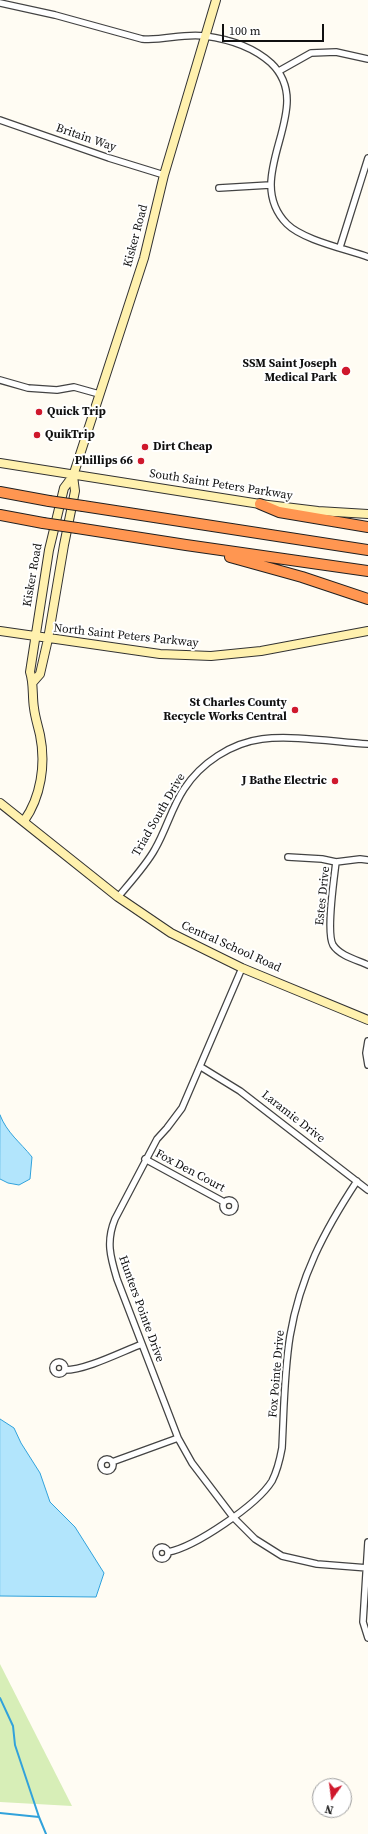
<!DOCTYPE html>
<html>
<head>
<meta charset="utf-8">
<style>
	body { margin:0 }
	#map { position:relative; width:368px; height:1834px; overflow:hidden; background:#fffcf3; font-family:"Source Serif 4",serif }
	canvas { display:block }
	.north { position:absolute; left:312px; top:1778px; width:40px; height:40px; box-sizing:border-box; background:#fff; border:1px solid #9f9f9f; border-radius:50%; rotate:194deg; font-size:11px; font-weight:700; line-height:16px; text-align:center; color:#101010 }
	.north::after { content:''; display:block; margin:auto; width:14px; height:18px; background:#cf182c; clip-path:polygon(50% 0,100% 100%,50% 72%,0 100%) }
	.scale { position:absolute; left:222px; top:24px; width:102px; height:18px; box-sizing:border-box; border:2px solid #101010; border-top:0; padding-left:5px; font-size:12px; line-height:14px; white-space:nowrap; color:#101010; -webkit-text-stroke:3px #fff; paint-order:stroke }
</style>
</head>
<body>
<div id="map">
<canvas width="368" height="1834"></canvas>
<div class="north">N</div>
<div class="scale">100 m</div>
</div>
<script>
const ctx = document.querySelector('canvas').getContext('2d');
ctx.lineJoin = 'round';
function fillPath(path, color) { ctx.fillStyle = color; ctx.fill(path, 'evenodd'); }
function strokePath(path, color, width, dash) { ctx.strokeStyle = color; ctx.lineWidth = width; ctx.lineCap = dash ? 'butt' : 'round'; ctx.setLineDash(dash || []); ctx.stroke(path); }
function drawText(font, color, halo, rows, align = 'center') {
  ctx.font = font + ' "Source Serif 4",serif'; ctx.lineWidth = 4; ctx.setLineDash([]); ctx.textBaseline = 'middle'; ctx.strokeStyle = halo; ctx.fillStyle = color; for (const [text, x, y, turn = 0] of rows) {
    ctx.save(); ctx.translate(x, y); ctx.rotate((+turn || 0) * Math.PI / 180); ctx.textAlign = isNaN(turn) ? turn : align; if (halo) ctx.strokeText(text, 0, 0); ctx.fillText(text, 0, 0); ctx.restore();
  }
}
fillPath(new Path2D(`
	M0,1664l72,142 -72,-4z`), '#d7eeb7');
const water = new Path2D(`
	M0,1115c7,18 20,27 32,42l-2,22 -11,6 -11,-2 -8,-4z
	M0,1419l14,9 7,15 19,30 10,29 25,25 29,46 -8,24 -96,-1z`);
fillPath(water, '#b2e5fc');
strokePath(water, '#31a2db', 1);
strokePath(new Path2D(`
	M0,1698l13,28 2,19 24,72 7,17
	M0,1813l39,4`), '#31a2db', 2);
const street = new Path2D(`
	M0,3l55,12 87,24c22,2 40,-6 63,-3 23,3 48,11 66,27 48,46 -32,112 16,161 16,16 59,25 81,33
	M279,71l32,-18 25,-1 32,7
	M0,120l109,38 55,17
	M219,188l51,-3
	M340,247l28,-89
	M0,380l28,8 29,2 17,-3 25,7
	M288,857l34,2 14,3
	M368,860l-8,-1 -24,3c-2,17 -10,71 -3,83 7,11 24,15 35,20
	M118,897c11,-13 29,-33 37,-48 11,-19 17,-42 29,-60 17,-26 47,-46 78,-50 30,-4 74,3 106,5
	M242,968l-60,140 -15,20 -10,11 -42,80c-9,22 -5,37 2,60l61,159 14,25 41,54 22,22 27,17 35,8 51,4
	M368,1041l-2,12 2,12
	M201,1067l39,24 128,99
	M145,1159l79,43
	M223 1206a6 6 0 1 1 12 0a6 6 0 1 1-12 0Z
	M53 1368a6 6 0 1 1 12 0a6 6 0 1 1-12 0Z
	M65,1370c21,0 56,-18 77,-26
	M101 1465a6 6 0 1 1 12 0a6 6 0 1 1-12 0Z
	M112,1462l66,-24
	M368,1542l-5,80 5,16
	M156 1553a6 6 0 1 1 12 0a6 6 0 1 1-12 0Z
	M168,1552c27,-5 89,-47 104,-71 5,-10 8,-22 10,-33 2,-37 2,-75 8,-112 10,-59 34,-105 67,-155`);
const secondary = new Path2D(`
	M0,463l260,41 58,7 50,3
	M0,631l160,23 51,2 50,-5 107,-20
	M33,682l7,-8 8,-35 16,-94 11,-54 -2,-15
	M0,803l118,94 53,36 71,35 126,52
	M24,821c17,-24 22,-57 16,-86 -2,-9 -5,-18 -6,-27 -2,-12 0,-24 -4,-36l19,-122 15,-62 9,-12 71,-218 20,-83 52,-175`);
const highway = new Path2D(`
	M0,492l49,9
	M260,504l19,8 89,15
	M83,506l285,44
	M0,515l43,8
	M77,528l109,17 182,26
	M230,557l72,20 66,22`);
strokePath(street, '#434343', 8);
strokePath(secondary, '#323232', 10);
strokePath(highway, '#212121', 12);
strokePath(street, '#fff', 5.5);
strokePath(secondary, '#fff1ae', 8);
strokePath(highway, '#ff9651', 10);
const highwayBridge = new Path2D(`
	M49,501l34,5
	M43,523l34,5`);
strokePath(highwayBridge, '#212121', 12, []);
strokePath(highwayBridge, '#ff9651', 10);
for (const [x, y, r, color] of [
	[346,371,5,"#cf182c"],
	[39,412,4,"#cf182c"],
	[37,435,4,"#cf182c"],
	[145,447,4,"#cf182c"],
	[141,461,4,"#cf182c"],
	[295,710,4,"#cf182c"],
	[335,781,4,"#cf182c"]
]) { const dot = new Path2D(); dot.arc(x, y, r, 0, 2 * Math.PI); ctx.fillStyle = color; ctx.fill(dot); strokePath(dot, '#fff', 1.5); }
drawText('12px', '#101010', '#fff', [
	["Britain Way",86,138,19],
	["Kisker Road",136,236,-75],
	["South Saint Peters Parkway",221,485,9],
	["Kisker Road",33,575,-80],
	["North Saint Peters Parkway",126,636,6],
	["Triad South Drive",159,815,-60],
	["Estes Drive",323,896,-84],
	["Central School Road",231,947,24],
	["Laramie Drive",293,1117,38],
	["Fox Den Court",190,1171,28],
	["Hunters Pointe Drive",141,1309,70],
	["Fox Pointe Drive",277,1374,-85]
]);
drawText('bold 12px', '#101010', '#fff', [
	["SSM Saint Joseph",337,364],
	["Medical Park",337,378],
	["Quick Trip",47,412,"left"],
	["QuikTrip",45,435,"left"],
	["Dirt Cheap",153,447,"left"],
	["Phillips 66",133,461],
	["St Charles County",287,703],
	["Recycle Works Central",287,717],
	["J Bathe Electric",327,781]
], 'right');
</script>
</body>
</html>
